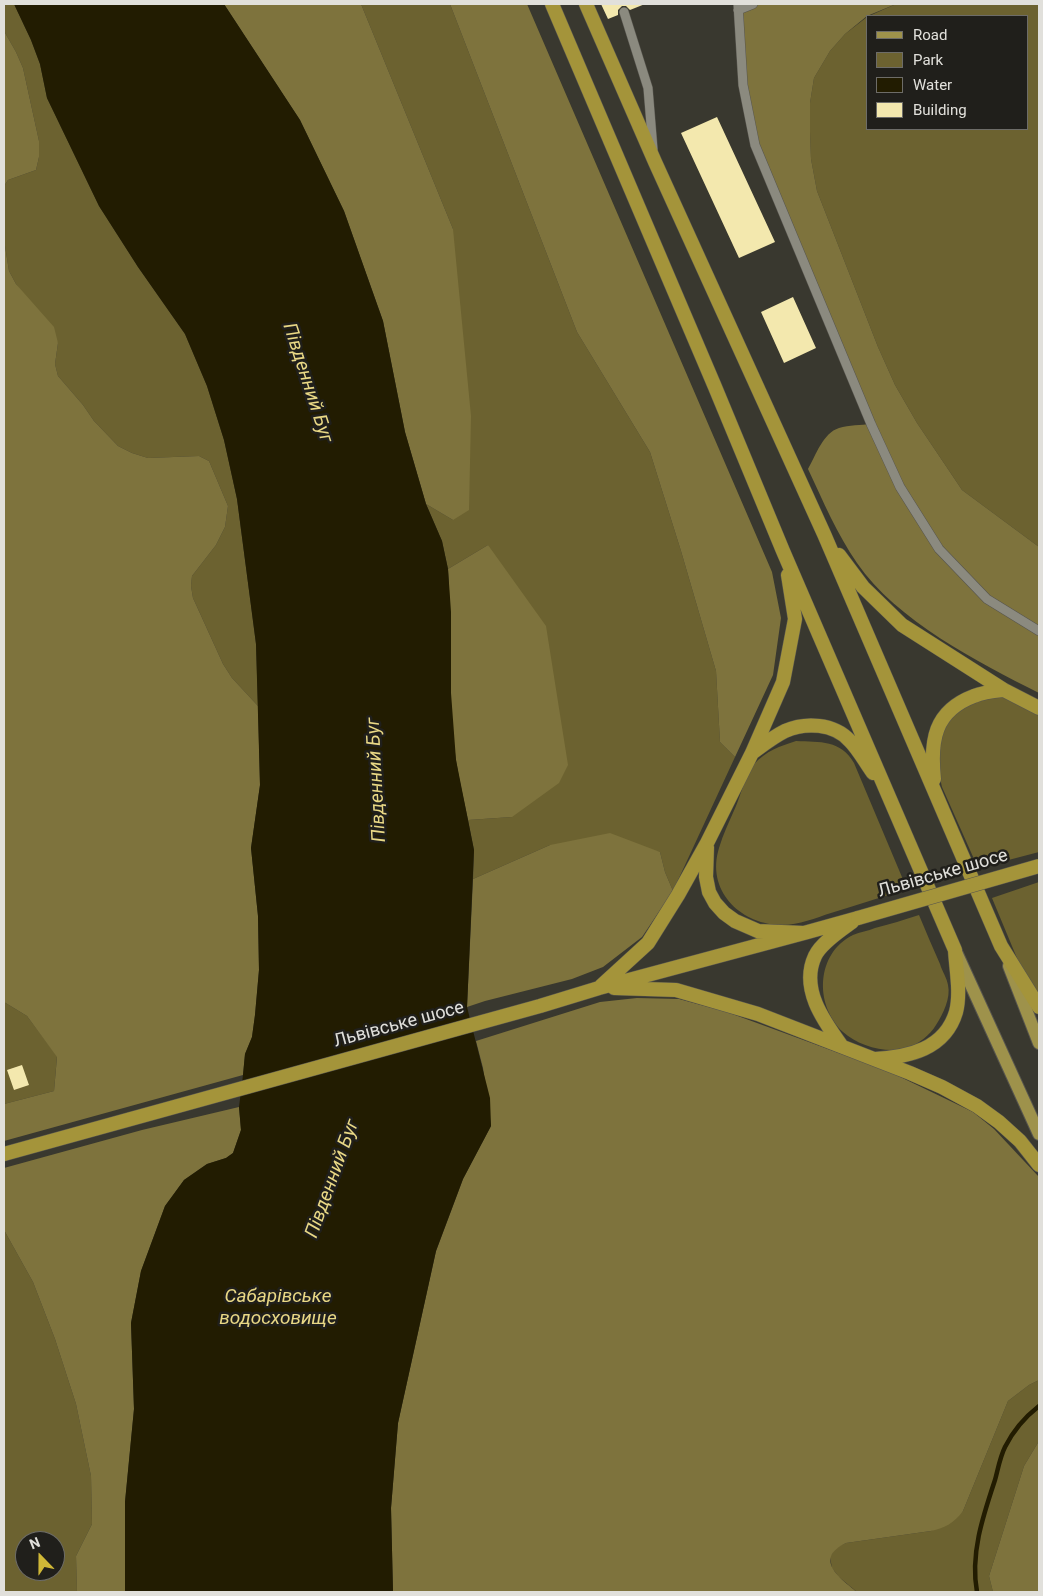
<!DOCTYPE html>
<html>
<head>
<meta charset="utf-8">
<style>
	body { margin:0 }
	#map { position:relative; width:1043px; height:1596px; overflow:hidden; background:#39382f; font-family:Roboto,sans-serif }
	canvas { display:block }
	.frame { position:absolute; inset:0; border:5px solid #e1e0db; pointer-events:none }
	.legend { position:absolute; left:866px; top:15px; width:162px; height:115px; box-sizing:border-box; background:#201f1b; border:1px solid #6d6c68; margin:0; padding:6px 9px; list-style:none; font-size:15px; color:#e1e0db }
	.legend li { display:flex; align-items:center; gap:10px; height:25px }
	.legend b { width:25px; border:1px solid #6d6c68 }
	.north { position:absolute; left:15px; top:1531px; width:50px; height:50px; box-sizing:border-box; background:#201f1b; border:1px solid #6d6c68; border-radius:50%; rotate:338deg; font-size:14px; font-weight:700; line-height:20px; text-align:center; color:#e1e0db }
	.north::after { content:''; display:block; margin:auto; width:18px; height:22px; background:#d0b837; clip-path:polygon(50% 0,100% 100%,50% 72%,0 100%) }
</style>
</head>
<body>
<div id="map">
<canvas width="1043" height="1596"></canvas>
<div class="frame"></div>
<ul class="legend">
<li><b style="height:6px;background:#9e924b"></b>Road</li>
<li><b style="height:14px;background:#6c6230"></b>Park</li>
<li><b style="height:14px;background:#221c01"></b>Water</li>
<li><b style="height:14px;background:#f3e8ae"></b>Building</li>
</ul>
<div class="north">N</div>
</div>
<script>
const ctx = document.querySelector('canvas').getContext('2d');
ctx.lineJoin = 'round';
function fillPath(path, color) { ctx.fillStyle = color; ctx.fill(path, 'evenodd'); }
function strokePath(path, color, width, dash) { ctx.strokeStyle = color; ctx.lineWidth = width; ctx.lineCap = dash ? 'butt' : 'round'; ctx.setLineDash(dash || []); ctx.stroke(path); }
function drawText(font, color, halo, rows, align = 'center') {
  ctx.font = font + ' Roboto,sans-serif'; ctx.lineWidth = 5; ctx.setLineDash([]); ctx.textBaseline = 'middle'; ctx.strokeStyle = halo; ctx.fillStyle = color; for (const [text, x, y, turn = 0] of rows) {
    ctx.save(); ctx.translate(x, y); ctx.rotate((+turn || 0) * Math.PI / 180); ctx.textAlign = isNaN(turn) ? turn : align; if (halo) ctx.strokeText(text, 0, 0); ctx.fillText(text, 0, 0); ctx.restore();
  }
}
fillPath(new Path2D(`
	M4,4h10l17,36 9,24 7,34 52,108 39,61 47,67 22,52 17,54 13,59 19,145 2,62 -26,-28 -9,-14 -30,-66 -2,-12 1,-10 24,-31 9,-18 3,-21 -19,-45 -10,-5 -51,2 -16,-5 -14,-7 -24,-25 -11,-16 -25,-29 -3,-12 3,-21 -42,-59 -7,-13 -5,-31v-54l4,-6 28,-10 3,-13v-16l-16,-73 -7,-16 -12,-21z
	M361,4h89l127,328 73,120 31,99 35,120 4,71 15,15 -62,134 -8,-19 -5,-20 -110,-7 -77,34 1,-29 -6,-30 44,-3 -24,-272 -40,24 -6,-28 -16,-37 27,16v-291z
	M896,4h143v543l-77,-57 -45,-67 -22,-38 -17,-38 -61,-156 -6,-32 -1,-27v-29l4,-25 16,-27 15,-17 22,-17v112h160v-113h-158z
	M993,696l12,1 34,18v137l-61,16 -36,-81 -3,-13 1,-41 9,-16 16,-13z
	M796,741c24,1 45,-1 58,22l53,126c-25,8 -50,16 -76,24 -16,5 -34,13 -52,12 -40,-2 -73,-35 -60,-77 4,-14 11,-28 17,-42 5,-12 10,-32 18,-42 12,-13 26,-18 42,-23z
	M1039,882v115l-15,-22 -32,-77z
	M919,915c7,17 14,33 21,49 2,7 7,14 8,21 3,13 -5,29 -12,40 -6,10 -17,19 -29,23 -20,6 -49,-2 -64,-16 -29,-27 -27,-79 10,-97 7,-3 15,-4 22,-7 15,-4 29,-8 44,-13z
	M4,1002l23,14 30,40 -3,35 -50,13z
	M4,1230l29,52 22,57 21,65 15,72 1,48 -16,32 1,36h-73zM25,1541h30v30h-30z
	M1039,1380v61l-15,25 -35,110 4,16h-136l-18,-15 -7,-9 -2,-11 5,-9 11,-5 85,-12 32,-20 45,-110 21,-16z`), '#6c6230');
fillPath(new Path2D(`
	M224,4h137l92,225 18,187 -2,94 -16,10 -27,-16 -21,-72 -22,-111 -39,-110 -44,-91z
	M450,4h77l245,568 9,46 -8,57 -38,82 -15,-15 -4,-71 -35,-120 -31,-99 -73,-120z
	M753,4h143l-29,12 -22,18 -15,17 -16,27 -4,25v29l1,27 6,32 61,156 17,38 22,38 45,67 77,57v146c-61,-31 -142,-72 -182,-130 -20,-29 -34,-62 -49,-94 8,-14 15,-36 31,-41 10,-3 22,-3 32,-4l-121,-299 -12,-115z
	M4,31l12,21 7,16 16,73v16l-3,13 -28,10 -4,6z
	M4,240l5,31 7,13 38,43 4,16 -3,21 3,12 25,29 11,16 24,25 14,7 16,5 51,-2 10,5 19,45 -3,21 -9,18 -24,31 -1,10 2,12 30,66 9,14 26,28 2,79 -9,63 7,68 1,54 -4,45 -3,22 -7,17 -2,21 -239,66v-37l50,-13 3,-34 -30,-41 -23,-14z
	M488,545l58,81 22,139 -9,18 -47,34 -44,3c-4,-20 -9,-40 -12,-60 -9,-63 -4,-128 -8,-191z
	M610,833l50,19 5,20 8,19 -31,46 -39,30 -31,12 -87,22 -18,6 6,-128 77,-34z
	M637,998l42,1 48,13 161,59 85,41 21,17 45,48v203l-10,5 -21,16 -45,110c-9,12 -18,17 -32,20l-85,12c-33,16 -6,35 11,49h-464l-2,-84 7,-85 38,-172 27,-72 28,-53 -8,-58 -7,-27 124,-39z
	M239,1107l2,23 -8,23 -7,5 -19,6 -23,16 -19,26 -24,65 -10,52 3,86 -9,93v90h-48l-1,-36 16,-32 -1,-48 -15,-72 -21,-65 -22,-57 -29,-52v-62l138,-38z
	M1039,1441v151h-46l-4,-16 35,-110z`), '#7e733d');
fillPath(new Path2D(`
	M14,4h210l76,116 44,91 39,110 22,111 21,72 16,37 6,28 3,43v81l5,67 18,90 -7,157 23,91 1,28 -28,53 -27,72 -38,172 -7,85 2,84h-268v-90l9,-93 -3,-86 10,-52 24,-65 19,-26 23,-16 19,-6 7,-5 8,-23 -2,-23 4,-32 2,-21 7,-17 3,-22 4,-45 -1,-54 -7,-68 9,-63 -4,-141 -19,-145 -13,-59 -17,-54 -22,-52 -47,-67 -39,-61 -52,-108 -7,-34 -9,-24z`), '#221c01');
strokePath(new Path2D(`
	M977,1592c-7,-38 6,-76 18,-112 3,-11 5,-23 10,-33 8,-16 20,-30 34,-41`), '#221c01', 4.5);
fillPath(new Path2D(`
	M601,4h44l-15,6 -4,-4h-4l-4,4v5l-10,4z
	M717,117l58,125 -36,16 -58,-125z
	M793,297l23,51 -32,15 -23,-51z
	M22,1065l7,20 -15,5 -7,-20z`), '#f3e8ae');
const service = new Path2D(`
	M738,4l5,81 12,60 116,279 29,63 39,62 48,50 52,32
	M738,10l15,-6
	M624,12l24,76 5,61`);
const primary = new Path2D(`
	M956,952l83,182
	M1009,966l30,77`);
const trunk = new Path2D(`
	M552,4l163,383 68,164 172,399c1,19 6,43 1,62 -11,37 -47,45 -81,47
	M586,4l69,158 169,372 177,412 38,61
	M839,555l24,32 39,38 102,65 35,18
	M752,753c11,-8 21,-16 33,-22 20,-9 49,-8 65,10 9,9 15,21 23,32
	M934,779c-4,-38 0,-68 40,-83 9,-4 20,-5 30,-6
	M707,847l-1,30 3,15 6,11 9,10 11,8 23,10 46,2 54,-15
	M601,986l47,-43 30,-48 29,-52 45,-90 31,-71 12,-63 -7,-44
	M614,988l62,2 82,24 152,59 32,14 35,19 22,16 21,19 19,24
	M841,1045c-18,-25 -41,-57 -26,-89 6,-13 26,-26 37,-34
	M4,1154l536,-148 59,-18 205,-55`);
strokePath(service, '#57554e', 10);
strokePath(primary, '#57554e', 14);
strokePath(trunk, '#57554e', 15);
strokePath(service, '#8b8a7f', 9);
strokePath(primary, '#9e924b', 12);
strokePath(trunk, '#a4943a', 14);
const trunkBridge = new Path2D(`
	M858,918l181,-52`);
strokePath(trunkBridge, '#57554e', 15, []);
strokePath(trunkBridge, '#a4943a', 14);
drawText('18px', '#e1e0db', '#201f1b', [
	["Львівське шосе",943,874,-16],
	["Львівське шосе",399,1025,-15]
]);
drawText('italic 19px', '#e9d885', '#201f1b', [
	["Південний Буг",307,383,72],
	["Південний Буг",377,780,-93],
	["Південний Буг",333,1179,-70],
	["Сабарівське",278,1297],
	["водосховище",278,1319]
]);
</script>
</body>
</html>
